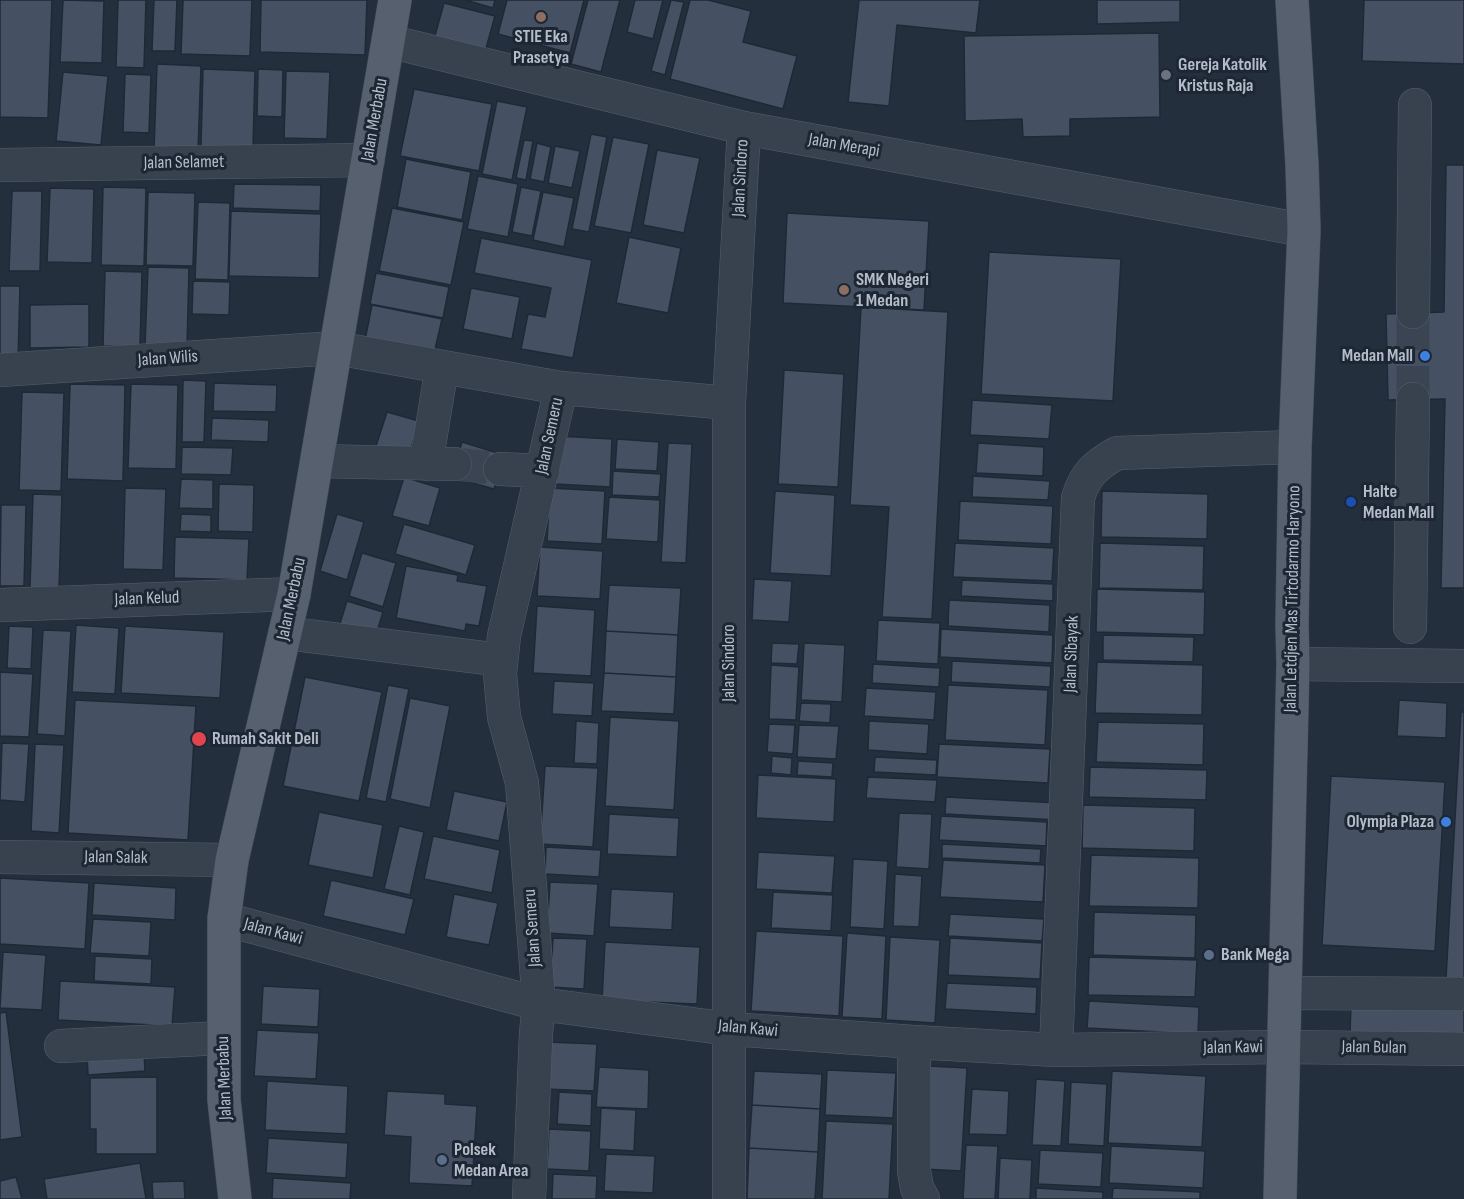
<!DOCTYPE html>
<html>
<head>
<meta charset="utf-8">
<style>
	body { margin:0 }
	canvas { display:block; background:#242f3e }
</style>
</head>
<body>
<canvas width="1464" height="1199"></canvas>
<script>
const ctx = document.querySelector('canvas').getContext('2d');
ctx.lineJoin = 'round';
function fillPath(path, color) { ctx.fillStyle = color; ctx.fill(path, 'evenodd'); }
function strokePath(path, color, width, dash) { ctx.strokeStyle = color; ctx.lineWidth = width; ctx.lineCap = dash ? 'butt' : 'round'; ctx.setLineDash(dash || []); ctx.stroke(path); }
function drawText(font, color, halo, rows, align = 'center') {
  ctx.font = font + ' "Sofia Sans Condensed",sans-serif'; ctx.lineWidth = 6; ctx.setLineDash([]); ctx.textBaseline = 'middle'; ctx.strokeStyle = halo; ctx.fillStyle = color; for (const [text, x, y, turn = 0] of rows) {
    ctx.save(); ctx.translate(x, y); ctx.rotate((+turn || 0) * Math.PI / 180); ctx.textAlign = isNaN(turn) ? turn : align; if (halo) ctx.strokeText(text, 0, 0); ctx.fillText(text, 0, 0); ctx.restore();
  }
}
const building = new Path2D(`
	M0,0h52l-4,118 -48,-1z
	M63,0l41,1 -2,62 -42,-1z
	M118,0h28l-2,68 -28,-1z
	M154,0h23l-2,51h-23z
	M183,0h69l-2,56 -69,-2z
	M261,0h106l-2,55 -105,-3z
	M465,0h30l-2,8z
	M507,0h77l-14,53 -72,-19z
	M588,0h32l-19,72 -30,-8z
	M635,0h28l-10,39 -26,-7z
	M671,0l13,2 -19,73 -14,-4z
	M690,0h18l43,11 -8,31 54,14 -14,53 -113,-30z
	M859,0h121l-4,33 -79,-8 -8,81 -41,-4z
	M1097,0h83v22l-83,2z
	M1364,0h100v64l-102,-3z
	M444,3l51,13 -10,36 -51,-13z
	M1159,33l1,84 -90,2v17l-47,1 -1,-18 -57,2 -1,-85z
	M157,64l44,2 -3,84h-44z
	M203,69l52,2 -2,76 -52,-1z
	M258,69l25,1 -1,47 -25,-1z
	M286,71l44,1 -3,67 -43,-1z
	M63,72l45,4 -7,69 -45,-4z
	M125,74l26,1 -2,58 -26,-1z
	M414,89l78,15 -13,67 -79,-15z
	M497,101l30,6 -15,73 -30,-6z
	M591,134l16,3 -18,95 -17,-3z
	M613,137l36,7 -18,89 -37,-7z
	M524,140l9,1 -7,39 -10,-2z
	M537,143l14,4 -7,35 -14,-3z
	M555,146l25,5 -8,37 -24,-5z
	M657,150l43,8 -16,75 -41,-8z
	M406,159l65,13 -9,48 -65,-13z
	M1446,165h18v423h-23l4,-189 -57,1 -2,-86 58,-2z
	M478,176l40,8 -10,53 -41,-8z
	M234,184l87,1 -1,26 -87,-3z
	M103,187l43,1 -2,78 -43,-1z
	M521,187l20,4 -9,45 -20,-4z
	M50,188l44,1 -2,74 -45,-1z
	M12,191h30l-2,80h-31z
	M148,192l47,1 -2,73 -47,-1z
	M543,192l31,6 -10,49 -31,-7z
	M198,202l32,1 -2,77 -33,-1z
	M392,208l72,14 -13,63 -72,-14z
	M231,211l90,3 -2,64 -90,-2z
	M787,213l142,8 -5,89 -141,-7z
	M629,237l52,11 -13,65 -52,-10z
	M481,238l111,22 -19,98 -52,-9 7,-35 17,3 6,-29 -77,-15z
	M989,252l132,7 -8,142 -132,-7z
	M148,267l41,1 -2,78 -42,-1z
	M105,271l37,1 -2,75 -37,-1z
	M376,273l73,14 -6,31 -73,-14z
	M193,281l37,1 -1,33 -37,-1z
	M0,286h20l-2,74h-18z
	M471,288l49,9 -8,42 -49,-10z
	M89,304v43l-59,1v-43z
	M372,305l70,14 -8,35 -69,-14z
	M861,307l87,5 -16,307 -50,-2 7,-110 -39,-2z
	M784,370l60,4 -6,113 -60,-3z
	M183,380l23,1 -2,61h-22z
	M214,383l63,2 -1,27 -63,-1z
	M70,384l55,1 -2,96 -56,-2z
	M131,384l47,1 -2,84 -48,-1z
	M22,392l42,1 -3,98 -42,-1z
	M972,400l80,5 -3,34 -79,-4z
	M387,412l32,9 -10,35 -33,-10z
	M212,418l57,2 -1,22 -57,-2z
	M557,436l55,3 -2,48 -55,-3z
	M617,439l42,3 -2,29 -42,-2z
	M462,442l42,13 -10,34 -43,-12z
	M668,443l24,1 -6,119 -25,-1z
	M978,443l66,4 -1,29 -67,-3z
	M182,447l51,1 -2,27 -50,-1z
	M613,471l48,3 -2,23 -47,-2z
	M973,476l77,5 -2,19 -76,-3z
	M404,477l36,11 -11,38 -37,-10z
	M181,479l32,1v29l-34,-1z
	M219,484l35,1 -1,47 -35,-1z
	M125,488l41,1 -3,81 -40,-1z
	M550,488l55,3 -3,53 -55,-3z
	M775,491l60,4 -4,81 -61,-3z
	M1102,491l106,3 -1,45 -106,-2z
	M33,494l29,1 -3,94 -29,-1z
	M609,497l51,3 -2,42 -52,-3z
	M960,501l93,5 -2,38 -93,-4z
	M1,505h25l-2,81h-24z
	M181,514l30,1v17l-31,-1z
	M337,514l27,8 -17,58 -27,-9z
	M404,524l71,21 -9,30 -71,-21z
	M175,537l74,2 -2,41 -73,-2z
	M955,543l99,5 -2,33 -99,-4z
	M1100,543l104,3 -1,44 -104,-2z
	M540,547l63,4 -3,48 -63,-3z
	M362,553l34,10 -13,44 -34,-11z
	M406,566l52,9 -1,6 30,5 -8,40 -13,-2 -1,7 -69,-13z
	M754,579l38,2 -3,41 -37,-2z
	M962,580l91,4v17l-92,-5z
	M609,585l72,3 -3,47 -72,-4z
	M1097,589l108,3 -1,43 -108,-3z
	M949,600l101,5 -1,27 -101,-6z
	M347,601l36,11 -9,29 -36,-11z
	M537,606l58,4 -4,66 -58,-3z
	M878,620l62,3 -2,41 -62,-3z
	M76,625l43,3 -4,66 -43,-2z
	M9,626l24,1 -2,42 -24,-1z
	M125,626l99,6 -4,66 -99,-5z
	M941,629l112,6 -1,28 -112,-6z
	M43,630l28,1 -6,105 -28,-2z
	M606,631l72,4 -2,42 -72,-4z
	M1103,635l91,2 -1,25 -90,-2z
	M772,643l27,1 -2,20 -26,-1z
	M804,643l41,2 -3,57 -41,-2z
	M952,661l99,5 -1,21 -99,-5z
	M1097,662l106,3 -1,50 -107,-2z
	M873,664l67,4 -1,19 -67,-4z
	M771,665l28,2 -3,53 -27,-1z
	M0,672l33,2 -4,63 -29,-1z
	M604,673l72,4 -2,37 -73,-3z
	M305,677l77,15 -23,109 -76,-15z
	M554,681l40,2 -2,33 -40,-2z
	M388,685l21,4 -23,113 -20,-4z
	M948,685l100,5 -3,55 -100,-5z
	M866,688l70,4 -2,28 -70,-4z
	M410,698l40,8 -20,102 -40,-9z
	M75,700l121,6 -8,134 -120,-7z
	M1399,700l48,3 -1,35 -49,-2z
	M801,703l30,1 -1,19 -31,-2z
	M1461,712h3v266h-18z
	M610,717l69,4 -5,89 -69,-4z
	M576,721l23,2 -2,41 -23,-1z
	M869,721l60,3 -2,30 -59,-4z
	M1098,722l106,2 -1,41 -107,-3z
	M769,724l26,1 -2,29 -26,-2z
	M799,725l40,1 -3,33 -39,-2z
	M2,743l27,1 -4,58 -25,-2z
	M35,744l29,1 -5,88 -28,-2z
	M939,744l111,5 -2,34 -111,-6z
	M772,756l20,2 -1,17 -20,-2z
	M875,757l62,3 -1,15 -62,-3z
	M798,761l35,2 -1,14 -35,-2z
	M545,766l53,2 -5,79 -53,-3z
	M1090,767l117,3 -1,30 -117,-3z
	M758,775l78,4 -2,43 -78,-4z
	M1331,776l114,6 -10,169 -113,-6z
	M868,777l69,3 -2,22 -69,-4z
	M454,791l53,11 -8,39 -53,-11z
	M946,797l113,6 -1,17 -113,-6z
	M1083,805l112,3 -1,43 -112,-3z
	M319,812l64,13 -10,53 -65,-13z
	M899,813l33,1 -3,55 -33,-2z
	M609,814l70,4 -2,39 -70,-3z
	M941,816l106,6 -1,24 -107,-6z
	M399,826l25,6 -14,63 -26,-6z
	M433,836l67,14 -8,43 -68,-14z
	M942,844l99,5 -1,14 -98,-5z
	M546,847l55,3 -2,27 -54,-3z
	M758,852l77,4 -3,37 -76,-4z
	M1091,855l108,3 -1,50 -109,-2z
	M853,859l35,2 -4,68 -34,-2z
	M943,860l102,5 -2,37 -103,-5z
	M895,874l27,2 -3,51 -26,-1z
	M0,878l89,5 -4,66 -85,-5z
	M331,880l83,19 -9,36 -82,-19z
	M550,882l48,2 -4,52 -47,-3z
	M94,883l82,5 -1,32 -83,-5z
	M611,889l63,3 -2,38 -63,-3z
	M773,892l60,3 -2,36 -60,-3z
	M454,894l44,9 -9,42 -43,-8z
	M1094,912l102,3 -1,43 -102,-3z
	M950,914l94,5 -2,22 -94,-5z
	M93,919l58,3 -2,34 -59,-3z
	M756,931l87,5 -4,80 -88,-5z
	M847,933l39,3 -4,83 -40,-2z
	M890,937l50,3 -5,83 -49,-3z
	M553,938l34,1 -3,50 -34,-2z
	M950,938l92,5 -2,36 -92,-4z
	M605,942l95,5 -3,57 -95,-4z
	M3,952l43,3 -4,55 -42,-2z
	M95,956l57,3 -1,25 -57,-3z
	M1089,957l108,3 -2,37 -107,-2z
	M60,981l115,6 -3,39 -114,-6z
	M947,983l90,4 -1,27 -91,-5z
	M263,986l57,3 -2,38 -57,-3z
	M1089,1001l110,6 -1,27 -111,-6z
	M1351,1002l113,2v33l-114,-1z
	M6,1012l16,125 -22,3v-127z
	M257,1030l62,3 -3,46 -62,-3z
	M547,1042l50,2 -3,47 -49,-2z
	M144,1052l1,19 -57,4 -1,-20z
	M929,1066l38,2 -6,103 -38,-2z
	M599,1067l50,3 -1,39 -52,-2z
	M827,1070l69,3 -3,45 -68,-3z
	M754,1071l68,3 -2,35 -68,-4z
	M1112,1071l94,5 -4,71 -94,-4z
	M157,1077v77h-61v-25h-6v-51z
	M1036,1079l29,2 -4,65 -29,-1z
	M267,1081l81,5 -2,48 -81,-4z
	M1071,1082l36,2 -3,62 -36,-2z
	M972,1089l37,2 -2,44 -38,-1z
	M387,1091l58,3v10l32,2 -5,80 -63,-3 2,-46 -27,-2z
	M559,1092l33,2 -1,32 -34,-2z
	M752,1105l68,4 -2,43 -69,-4z
	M601,1108l35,2 -2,41 -35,-2z
	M826,1121l67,3 -4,75h-67z
	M549,1129l42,2 -2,40 -42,-2z
	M268,1138l80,5 -2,35 -80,-5z
	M966,1145l32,1 -3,53h-32z
	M1111,1146l94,5 -2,37 -94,-5z
	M749,1148l69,4 -3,47h-68z
	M1040,1150l63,3 -2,34 -63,-3z
	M606,1154l49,2 -2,37 -49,-2z
	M1000,1158l32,2 -2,39h-32z
	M140,1163l6,36h-99l-3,-20z
	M553,1174l44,2 -1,23h-44z
	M16,1177l6,22h-22v-18z
	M273,1178l78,5 -1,16h-78z
	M184,1181l1,18h-32l-1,-17z
	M1036,1188l67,4v7h-67z
	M1113,1188l87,4v7h-88z`);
fillPath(building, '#455162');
strokePath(building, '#1f2835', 1.5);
strokePath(new Path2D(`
	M1413,399v-87
	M455,464l45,5`), '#3a4453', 33, [33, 16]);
const minor = new Path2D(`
	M388,41l356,87 560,102
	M0,165l368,-5
	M1413,312l2,-207
	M0,370l336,-22 225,40 168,15
	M317,461l138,3
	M426,464l16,-97
	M500,469l43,2
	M0,605l294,-11
	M1410,627l3,-228
	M285,633l216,27
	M1293,664l171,2
	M0,857l232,3
	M224,919l315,85 191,25 184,13 142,8 228,-3 180,2
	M1285,993l179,1
	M914,1042v129l3,17 6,11
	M61,1046l162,-8
	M1056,1050l22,-552c7,-24 18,-33 39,-45l178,-6
	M529,1199l7,-166 3,-29 -17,-221 -18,-66 -4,-43 4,-38 57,-248
	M729,1199v-796l15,-275`);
const major = new Path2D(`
	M235,1199l-11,-99v-181l8,-59 62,-266 101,-594
	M1280,1199l13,-535 -1,-39 3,-178 9,-217 -2,-65 -10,-165`);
strokePath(minor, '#565f6c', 34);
strokePath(major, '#414a57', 34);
strokePath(minor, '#38414e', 33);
strokePath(major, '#56606e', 33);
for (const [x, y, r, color] of [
	[541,17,6,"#8d6e63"],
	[1166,75,6,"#6b7280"],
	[844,290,6,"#8d6e63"],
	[1425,356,6,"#3f7fe0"],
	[1351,502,6,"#1a4fb4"],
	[199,739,8,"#e0444e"],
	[1446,822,6,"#3f7fe0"],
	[1209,955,6,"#5c6f8a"],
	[442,1160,6,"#5c6f8a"]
]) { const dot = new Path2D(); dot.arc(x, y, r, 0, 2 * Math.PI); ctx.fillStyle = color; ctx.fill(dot); strokePath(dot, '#1d2633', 2); }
drawText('bold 18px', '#b4bcc9', '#1d2633', [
	["STIE Eka",541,37,"center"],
	["Prasetya",541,58,"center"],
	["Gereja Katolik",1178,65],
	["Kristus Raja",1178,86],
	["SMK Negeri",856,280],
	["1 Medan",856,301],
	["Medan Mall",1413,356,"right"],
	["Halte",1363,492],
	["Medan Mall",1363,513],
	["Rumah Sakit Deli",212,739],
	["Olympia Plaza",1434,822,"right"],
	["Bank Mega",1221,955],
	["Polsek",454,1150],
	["Medan Area",454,1171]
], 'left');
drawText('18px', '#b4bcc9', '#1d2633', [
	["Jalan Merbabu",375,120,-80],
	["Jalan Merapi",844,146,10],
	["Jalan Selamet",184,163,-1],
	["Jalan Sindoro",741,178,-87],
	["Jalan Wilis",168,359,-4],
	["Jalan Semeru",550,436,-78],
	["Jalan Kelud",147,599,-2],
	["Jalan Merbabu",292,599,-78],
	["Jalan Letdjen Mas Tirtodarmo Haryono",1293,599,-89],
	["Jalan Sibayak",1072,654,-88],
	["Jalan Sindoro",729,663,-90],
	["Jalan Salak",116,858,1],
	["Jalan Semeru",533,928,-94],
	["Jalan Kawi",273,932,15],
	["Jalan Kawi",748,1029,5],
	["Jalan Kawi",1233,1048,-1],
	["Jalan Bulan",1374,1048,1],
	["Jalan Merbabu",225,1078,-92]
]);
</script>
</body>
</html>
